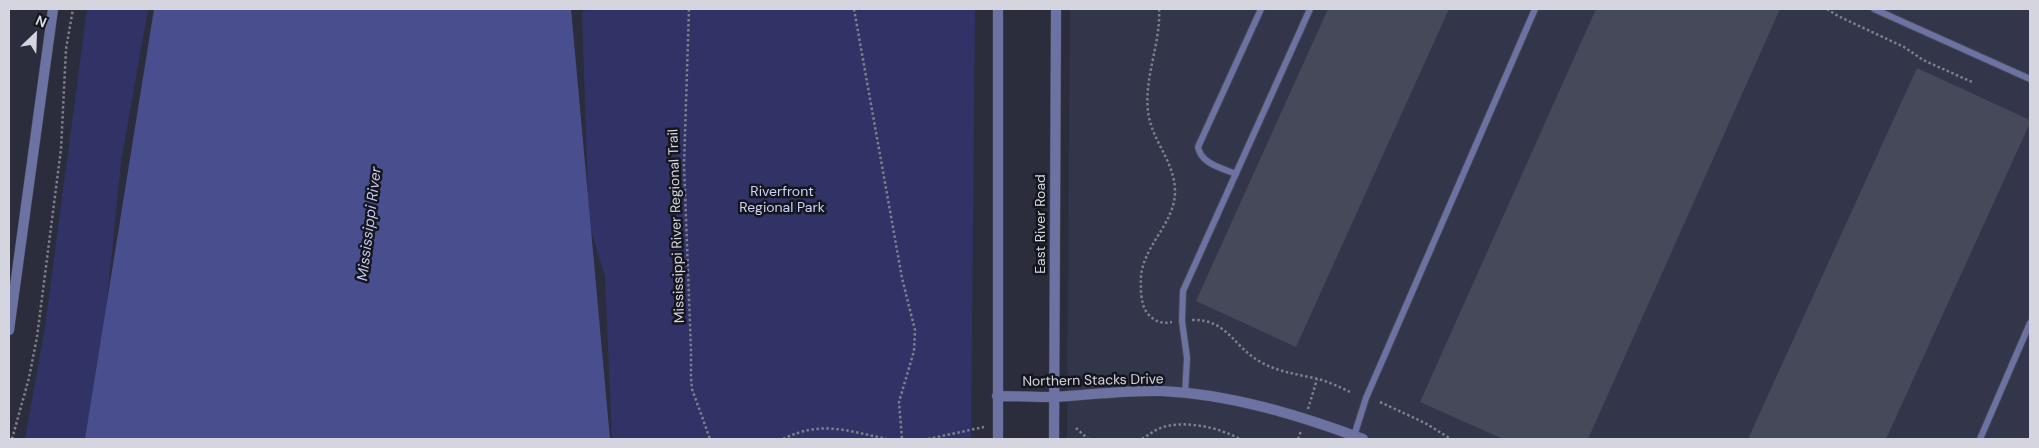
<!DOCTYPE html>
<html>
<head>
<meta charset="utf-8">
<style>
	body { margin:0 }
	#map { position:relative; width:2039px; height:448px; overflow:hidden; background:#2b2d3c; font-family:"DM Sans",sans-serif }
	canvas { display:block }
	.frame { position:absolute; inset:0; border:10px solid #d4d5df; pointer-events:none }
	.north { position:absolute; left:10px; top:10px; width:50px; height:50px; -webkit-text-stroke:4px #15161d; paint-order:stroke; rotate:24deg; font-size:14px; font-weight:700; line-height:20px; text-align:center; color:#d4d5df }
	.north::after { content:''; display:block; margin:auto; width:18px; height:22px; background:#d4d5df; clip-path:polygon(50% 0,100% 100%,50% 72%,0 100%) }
</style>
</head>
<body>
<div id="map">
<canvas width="2039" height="448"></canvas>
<div class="frame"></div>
<div class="north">N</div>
</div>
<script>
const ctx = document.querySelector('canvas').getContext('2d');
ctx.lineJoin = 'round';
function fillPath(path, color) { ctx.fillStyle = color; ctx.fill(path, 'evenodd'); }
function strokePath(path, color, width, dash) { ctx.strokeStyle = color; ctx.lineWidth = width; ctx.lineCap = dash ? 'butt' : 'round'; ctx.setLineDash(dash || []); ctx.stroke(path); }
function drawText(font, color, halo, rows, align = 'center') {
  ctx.font = font + ' "DM Sans",sans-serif'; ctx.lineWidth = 5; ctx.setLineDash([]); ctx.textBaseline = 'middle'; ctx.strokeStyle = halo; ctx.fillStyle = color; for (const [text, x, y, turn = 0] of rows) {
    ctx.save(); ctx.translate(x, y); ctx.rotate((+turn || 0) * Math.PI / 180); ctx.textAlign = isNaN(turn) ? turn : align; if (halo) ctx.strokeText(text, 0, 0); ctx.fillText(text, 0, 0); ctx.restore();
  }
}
fillPath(new Path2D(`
	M1070,9h960v430h-963z`), '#33354a');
fillPath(new Path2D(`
	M87,9h61l-27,153 -28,277h-68l20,-112z
	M587,9h388l-4,430h-359l-7,-163 -16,-52 -7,-211z`), '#313367');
fillPath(new Path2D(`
	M154,9h417l39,430h-525z`), '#494e8f');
fillPath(new Path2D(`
	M1328,9h121l-153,338 -100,-46z
	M1596,9h184l-192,430h-85l-83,-37z
	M1917,68l113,52v3l-144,316h-138z`), '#464959');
const service = new Path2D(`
	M1874,9l156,70
	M1236,174c-14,-6 -35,-10 -38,-27l63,-138
	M1185,394l2,-36 -5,-37 1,-30 127,-282
	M1354,436l12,-38 169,-389
	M1980,439l50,-116`);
const tertiary = new Path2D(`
	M9,330l44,-321
	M997,396c19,0 38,1 57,1 36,-2 71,-7 107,-6 69,3 138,24 202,48
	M998,439v-430
	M1054,439l2,-430`);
strokePath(service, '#464856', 8);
strokePath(tertiary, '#464856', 11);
strokePath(new Path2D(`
	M689,9l-5,156 7,186v26l1,12 18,50
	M854,9l48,269 13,52 -1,21 -15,51 3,37
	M1159,9c2,34 -15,68 -11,102 3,29 26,49 27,79 1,29 -25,50 -32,76 -3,9 -2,18 -2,27 1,8 2,15 7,21 7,8 14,10 24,8
	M1827,9l11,7 66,31 19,13 49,22
	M1192,320c35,-1 41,26 67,41 18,11 38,13 59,18 11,3 22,8 32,13
	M1380,402l45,21 26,16
	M1308,409l9,-30
	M1076,428l12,11
	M12,439l17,-61 8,-41 24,-188 5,-100 7,-40
	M783,439c38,-19 65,-8 104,0
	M928,439l56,-12
	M1142,439c8,-5 15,-11 25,-13 22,-5 53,2 73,13
	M1298,439l3,-8`), '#7d7f8b', 2.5, [2.5, 2.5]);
strokePath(service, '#6c72a2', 6);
strokePath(tertiary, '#6c72a2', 10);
drawText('14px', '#cdd3f9', '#15161d', [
	["Riverfront",782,192],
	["Regional Park",782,208]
]);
drawText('14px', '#d4d5df', '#15161d', [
	["East River Road",1041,224,-90],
	["Mississippi River Regional Trail",677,226,-92],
	["Northern Stacks Drive",1093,381,-1]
]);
drawText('italic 15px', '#c2c8ee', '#15161d', [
	["Mississippi River",370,224,-83]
]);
</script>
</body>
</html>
